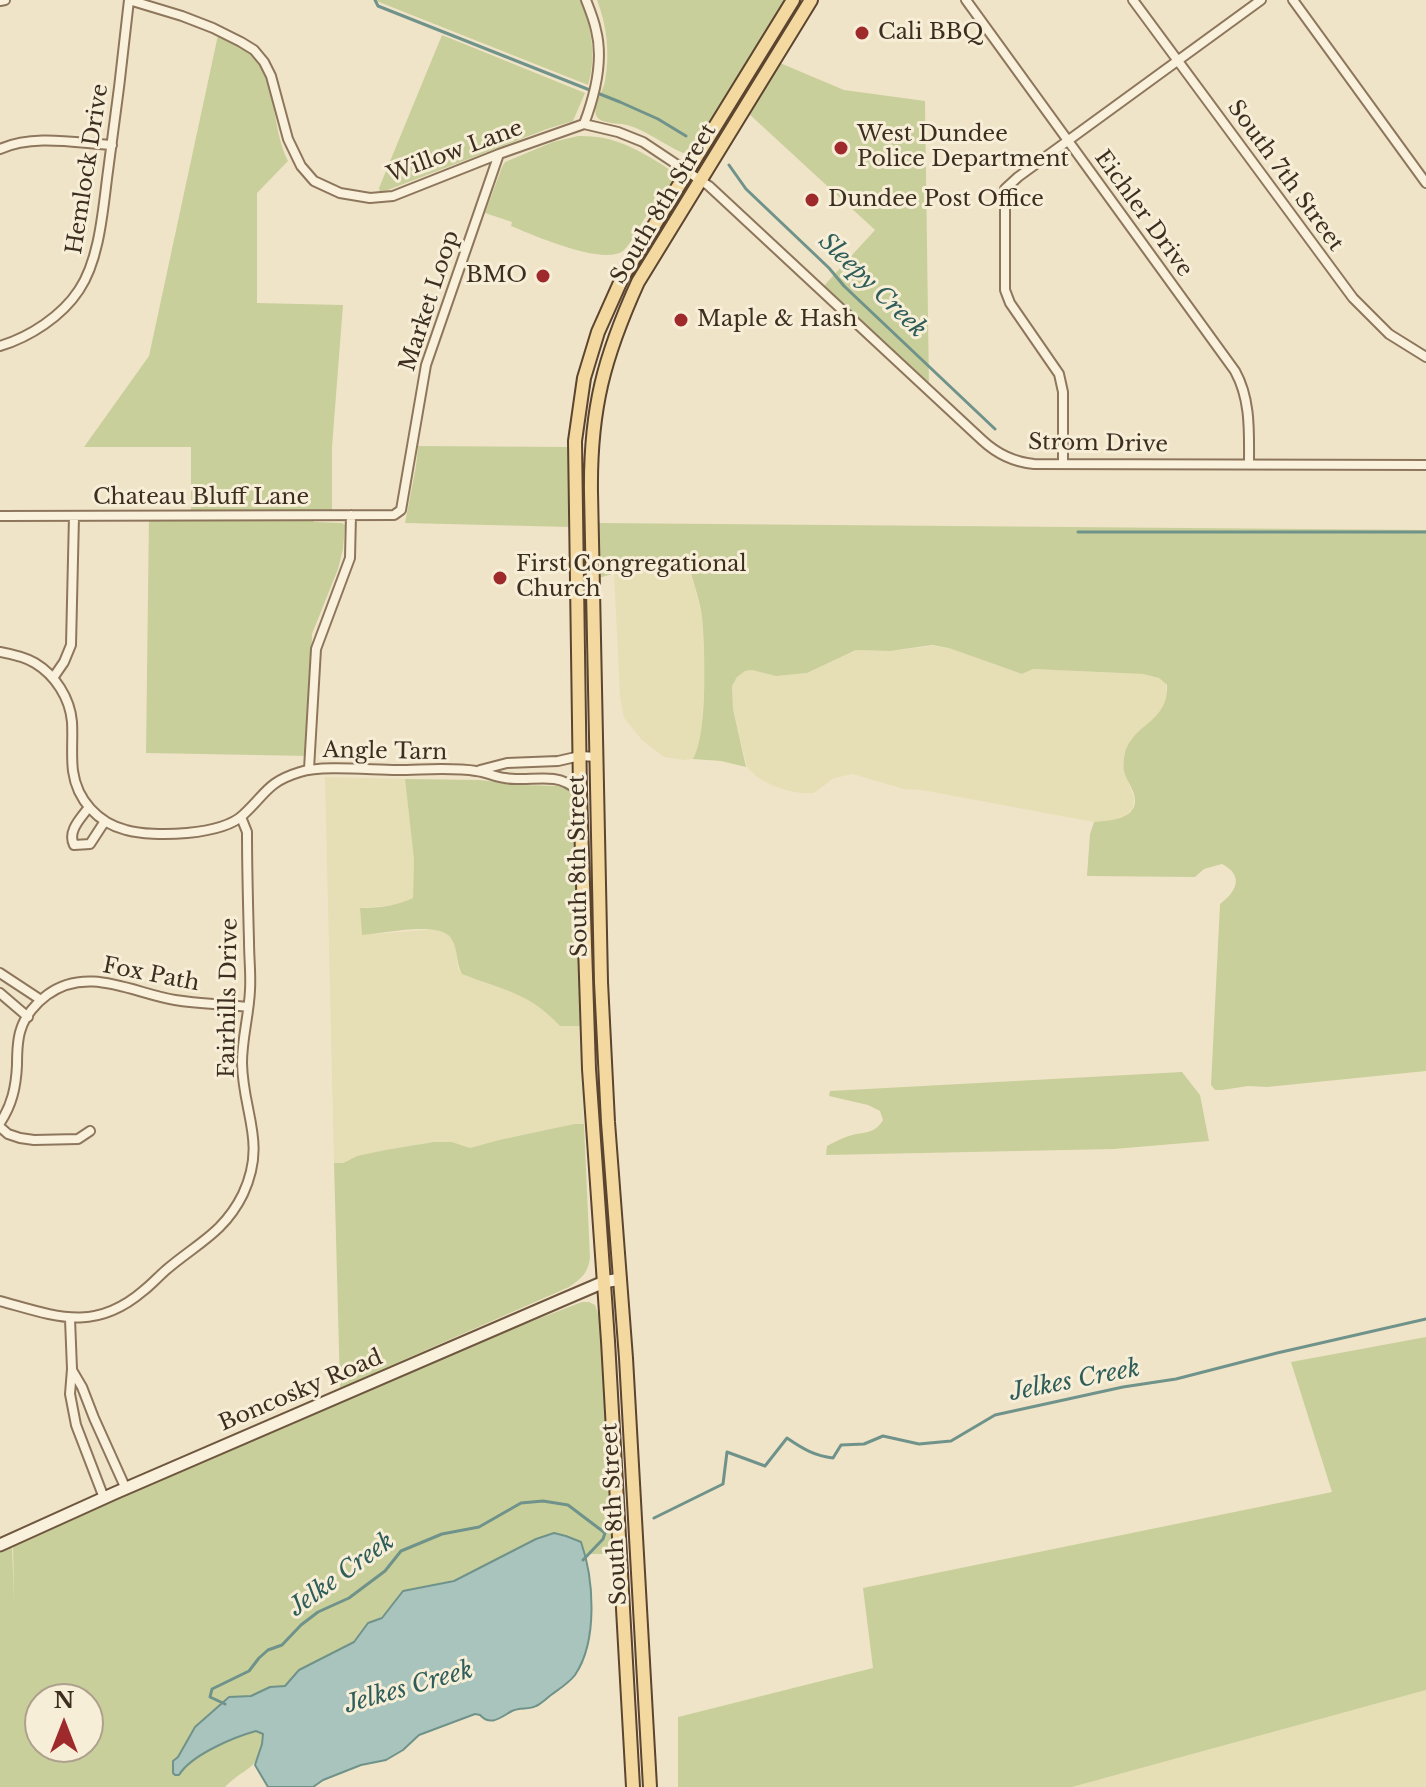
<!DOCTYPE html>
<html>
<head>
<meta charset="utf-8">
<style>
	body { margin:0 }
	#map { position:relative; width:1426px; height:1787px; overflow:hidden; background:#f0e4c8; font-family:"Libre Baskerville",serif }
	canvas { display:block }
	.north { position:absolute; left:24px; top:1683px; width:80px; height:80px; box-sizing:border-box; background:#f7eed8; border:2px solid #ada18e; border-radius:50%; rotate:0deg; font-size:22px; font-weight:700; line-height:32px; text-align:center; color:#3d2e20 }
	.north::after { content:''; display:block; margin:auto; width:28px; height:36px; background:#9e2a2b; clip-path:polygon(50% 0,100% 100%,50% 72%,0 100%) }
</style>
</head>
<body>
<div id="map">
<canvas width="1426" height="1787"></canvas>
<div class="north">N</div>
</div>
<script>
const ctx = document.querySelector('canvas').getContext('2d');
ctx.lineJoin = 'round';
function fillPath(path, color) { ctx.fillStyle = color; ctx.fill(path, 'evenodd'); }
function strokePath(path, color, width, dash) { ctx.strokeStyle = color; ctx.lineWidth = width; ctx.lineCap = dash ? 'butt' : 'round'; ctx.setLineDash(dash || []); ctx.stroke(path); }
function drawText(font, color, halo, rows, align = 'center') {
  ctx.font = font + ' "Libre Baskerville",serif'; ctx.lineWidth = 6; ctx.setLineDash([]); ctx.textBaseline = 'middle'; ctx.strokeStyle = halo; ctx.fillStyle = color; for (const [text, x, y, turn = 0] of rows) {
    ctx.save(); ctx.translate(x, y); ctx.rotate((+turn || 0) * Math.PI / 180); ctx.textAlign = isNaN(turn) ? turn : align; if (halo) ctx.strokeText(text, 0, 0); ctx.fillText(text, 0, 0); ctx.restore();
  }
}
fillPath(new Path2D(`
	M680,560l6,3 4,6 12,47 3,57 -4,66 -4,14 -4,6 -9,1 -20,-3 -22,-17 -18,-22 -4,-22 -6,-123 24,-7z
	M932,646l17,2 73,26 11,-5 110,5 16,4 7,7 1,10 -3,11 -10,13 -23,20 -7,15v17l10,27 -1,10 -7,7 -15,6 -17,1 -172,-32 -18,-1 -51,-15 -19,4 -20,15h-13l-12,-2 -15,-5 -17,-9 -10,-10 -14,-58 -1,-23 5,-10 8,-5 7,-1 24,6 31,-3 50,-23 33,1z
	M325,777l80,2 9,81 -1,38 -17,7 -36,3 2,27 74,-6 8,2 8,8 4,9 2,21 4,5 50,17 19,10 18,13 11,12h21l3,98h-10l-75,16 -29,8 -18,-6h-18l-49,8 -28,6 -15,7h-8z
	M1426,1690v97h-354z`), '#e6deb5');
fillPath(new Path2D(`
	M374,0h207c10,27 16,56 7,85z
	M597,0h188l-92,150 -10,3c-19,-8 -35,-22 -56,-28 -8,-2 -25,-1 -30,-8 -6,-10 7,-27 8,-36 5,-28 2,-55 -8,-81z
	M218,35c10,5 20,9 28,15 33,27 24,76 42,111l-31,32v110l86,2 -11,142v64h-141v-64h-107l65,-91z
	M442,35l143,58 -12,28 -26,8 -167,64 -1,-5z
	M780,63l64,27 81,11 4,287 -108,-99 54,-59 -127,-117z
	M578,136c29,-1 50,8 75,23 7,5 15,8 21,15 -1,15 -18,30 -27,41 -8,11 -14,27 -24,36 -20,15 -90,-16 -112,-25l1,-4 -27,-9 17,-46 3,-5 48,-20z
	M418,446l151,1 1,80 -165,-4 11,-57z
	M149,514l164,2 1,6 28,1 3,2 -2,24 -5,20 -26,65 -2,122 -164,-3z
	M598,523l828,7v541l-159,16 -19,-1 -26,4h-7l-4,-5 9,-181c16,-12 25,-28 2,-40l-18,5 -9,8 -108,-1 3,-42 4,-12c12,-1 34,-2 40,-15 5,-13 -8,-25 -10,-36 -1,-5 0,-14 1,-19 9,-29 44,-30 42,-67l-8,-7 -16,-4 -110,-5 -11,5 -73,-26 -17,-3 -42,6 -34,-1 -49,23 -31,3 -24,-6 -7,1 -8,6 -5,9 1,23 13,58 -25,-6 -28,-2c15,-23 12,-113 9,-142 -2,-16 -8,-32 -12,-48l-4,-7 -6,-2 -42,6 -39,12z
	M405,779l75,1 41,5 40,1 9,4 5,11 6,225h-21c-31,-34 -58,-36 -98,-52 -7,-12 -3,-26 -12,-37 -13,-16 -68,-3 -88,-2l-2,-27c20,0 35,-2 53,-10l1,-38z
	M1182,1072l18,23 9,46 -95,8 -288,6 1,-9c6,-3 13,-7 19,-9 15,-6 28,-1 37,-17l-3,-9 -12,-6 -39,-9 1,-5z
	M574,1124h10l6,134c-2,15 -9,21 -21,29l-229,101 -6,-225h9l14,-7 28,-6 49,-8h18l18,6 29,-8z
	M582,1302h7l6,3 6,17 13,232h-29l-5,-12 -14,-7 -12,-2 -18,6 -82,41 -51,11 -21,27 -14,5 -14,18 -55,29 -14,16 -15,1 -19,9h-22l-34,31 -17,30 -6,4 1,12 2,3 4,-1c12,-20 55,-37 77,-44l7,3c-4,38 -15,30 -38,53h-225v-237l12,-5 2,57 -1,-58 439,-192zM40,1699h48v48h-48z
	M1426,1337v353l-354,97h-394v-70l195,-49 -10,-80 469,-96 -41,-130z`), '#c9cf9b');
const water = new Path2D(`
	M554,1533l12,3 15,6c13,37 17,99 -6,133 -6,8 -16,14 -24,20 -4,3 -10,9 -15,11 -7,4 -16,1 -24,5 -11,6 -21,16 -32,4l-5,-1 -56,21 -16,15 -17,10 -25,5 -38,15 -10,7h-45l-13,-22 7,-21 1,-10 -7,-3c-22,6 -65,24 -77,44h-4l-2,-2v-12l5,-4 17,-30 34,-30 22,-1 19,-9 15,-1 14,-16 55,-28 14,-19 14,-5 21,-27 51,-10 82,-42z`);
fillPath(water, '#a9c4bc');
strokePath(water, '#6f938a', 2);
strokePath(new Path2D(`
	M375,0l3,6 242,96 38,17 28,17
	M729,165l17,24 83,79 15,18 151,143
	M1078,532h348
	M654,1518l69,-34 4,-32 38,14 22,-28c16,11 28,18 46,20l8,-13 23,-1 19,-8 36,8 32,-3 44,-26 128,-28 53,-8 101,-26 149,-34
	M225,1704l-15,-7 2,-8 37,-18 10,-13 9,-8 14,-5 19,-20 17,-13 31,-14 36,-27 16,-20 41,-17 37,-7 42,-24 22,-2 25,4 37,28 -2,6 -20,21`), '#6f938a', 3);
const street = new Path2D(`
	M129,0l53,16 31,12 28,14 13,8 10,12 7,14 17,63 13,27 13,15 26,12 30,5 23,-2 106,-42 85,-30 34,8 25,10 66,44 273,254c15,14 31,22 52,24l392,1
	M966,0l269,371c16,29 14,61 14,93
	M1133,0l220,298 36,36 37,23
	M1293,0l133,183
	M0,1l5,-1
	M584,124c11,-29 20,-63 12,-94 -2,-10 -6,-20 -10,-30
	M0,149c34,-15 76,-6 112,-4
	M0,346c30,-9 62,-30 79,-56 21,-31 24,-82 29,-119 8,-57 15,-114 21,-171
	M1063,464v-72l-4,-18 -49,-71 -5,-13v-101l13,-12 243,-177
	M0,516l394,-1 7,-5 25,-145 73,-211
	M0,652c11,2 25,5 35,11 20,12 35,35 37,59 1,16 -1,33 1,49 4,29 25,52 53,59 28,8 96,5 117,-15 23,-21 24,-33 57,-43 22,-7 71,-2 97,-2 25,0 54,-3 79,1 10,1 19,6 29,7 16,3 33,-1 49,1 10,1 18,6 26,13
	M53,678l11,-16 7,-17 3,-129
	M309,769l7,-120 34,-91 1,-43
	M480,770l27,-7 51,-2 22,-5 17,1
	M89,807c-8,11 -22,24 -15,38l16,-1 15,-23
	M0,973l41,27
	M0,993l28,24
	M0,1123c12,-18 16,-36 17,-58 0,-11 0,-25 4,-36 4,-13 15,-26 26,-34 40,-30 86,-2 128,5 25,4 49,4 73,7
	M0,1127l8,7 12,4 14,2 44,-1 12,-8
	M0,1301c55,15 94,32 143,-10 8,-6 15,-14 23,-21 30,-26 58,-37 77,-76 24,-52 0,-80 -1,-131 0,-25 7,-48 8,-73 1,-16 -1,-32 -1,-49 -1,-36 -2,-73 -2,-109l-6,-15
	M70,1319l2,50 -2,25 6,31 28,73
	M72,1370l10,17 12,31 32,71`);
const secondary = new Path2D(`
	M0,1545l115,-52 447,-193 42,-18 16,-3`);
const primary = new Path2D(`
	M633,1787l-25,-446 -19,-272 -9,-277 -5,-351 9,-63 14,-46 25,-56 170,-276
	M650,1787l-24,-429 -18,-236 -7,-140 -10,-490c-1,-83 13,-135 47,-210l173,-282`);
strokePath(street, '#8d765c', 12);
strokePath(secondary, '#6f573f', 15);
strokePath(primary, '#5b4430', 16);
strokePath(street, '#faf1dc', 8);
strokePath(secondary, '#faf1dc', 11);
strokePath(primary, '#f3d9a0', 12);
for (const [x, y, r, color] of [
	[862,33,8,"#9e2a2b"],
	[841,148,8,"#9e2a2b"],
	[812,200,8,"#9e2a2b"],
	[543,276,8,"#9e2a2b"],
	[681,320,8,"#9e2a2b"],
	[500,578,8,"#9e2a2b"]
]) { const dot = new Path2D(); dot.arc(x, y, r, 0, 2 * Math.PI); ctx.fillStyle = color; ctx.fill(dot); strokePath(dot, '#f7eed8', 3); }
drawText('22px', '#3d2e20', '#f7eed8', [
	["Cali BBQ",878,33],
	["West Dundee",857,135],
	["Police Department",857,160],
	["Dundee Post Office",828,200],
	["BMO",527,276,"right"],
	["Maple & Hash",697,320],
	["First Congregational",516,565],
	["Church",516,590]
], 'left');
drawText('22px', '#3d2e20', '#f7eed8', [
	["Willow Lane",455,152,-20],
	["Hemlock Drive",88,169,-81],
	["South 7th Street",1285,176,54],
	["South 8th Street",664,204,-59],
	["Eichler Drive",1143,214,54],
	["Market Loop",430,301,-72],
	["Strom Drive",1098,444,1],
	["Chateau Bluff Lane",201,498],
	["Angle Tarn",385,752,1],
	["South 8th Street",579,866,-91],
	["Fox Path",151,975,11],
	["Fairhills Drive",229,998,-89],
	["Boncosky Road",301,1391,-23],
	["South 8th Street",615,1514,-93]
]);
drawText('italic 24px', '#2f5d5a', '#f7eed8', [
	["Sleepy Creek",872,286,44],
	["Jelkes Creek",1075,1381,-11],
	["Jelke Creek",342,1575,-36],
	["Jelkes Creek",409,1688,-16]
]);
</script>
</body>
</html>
